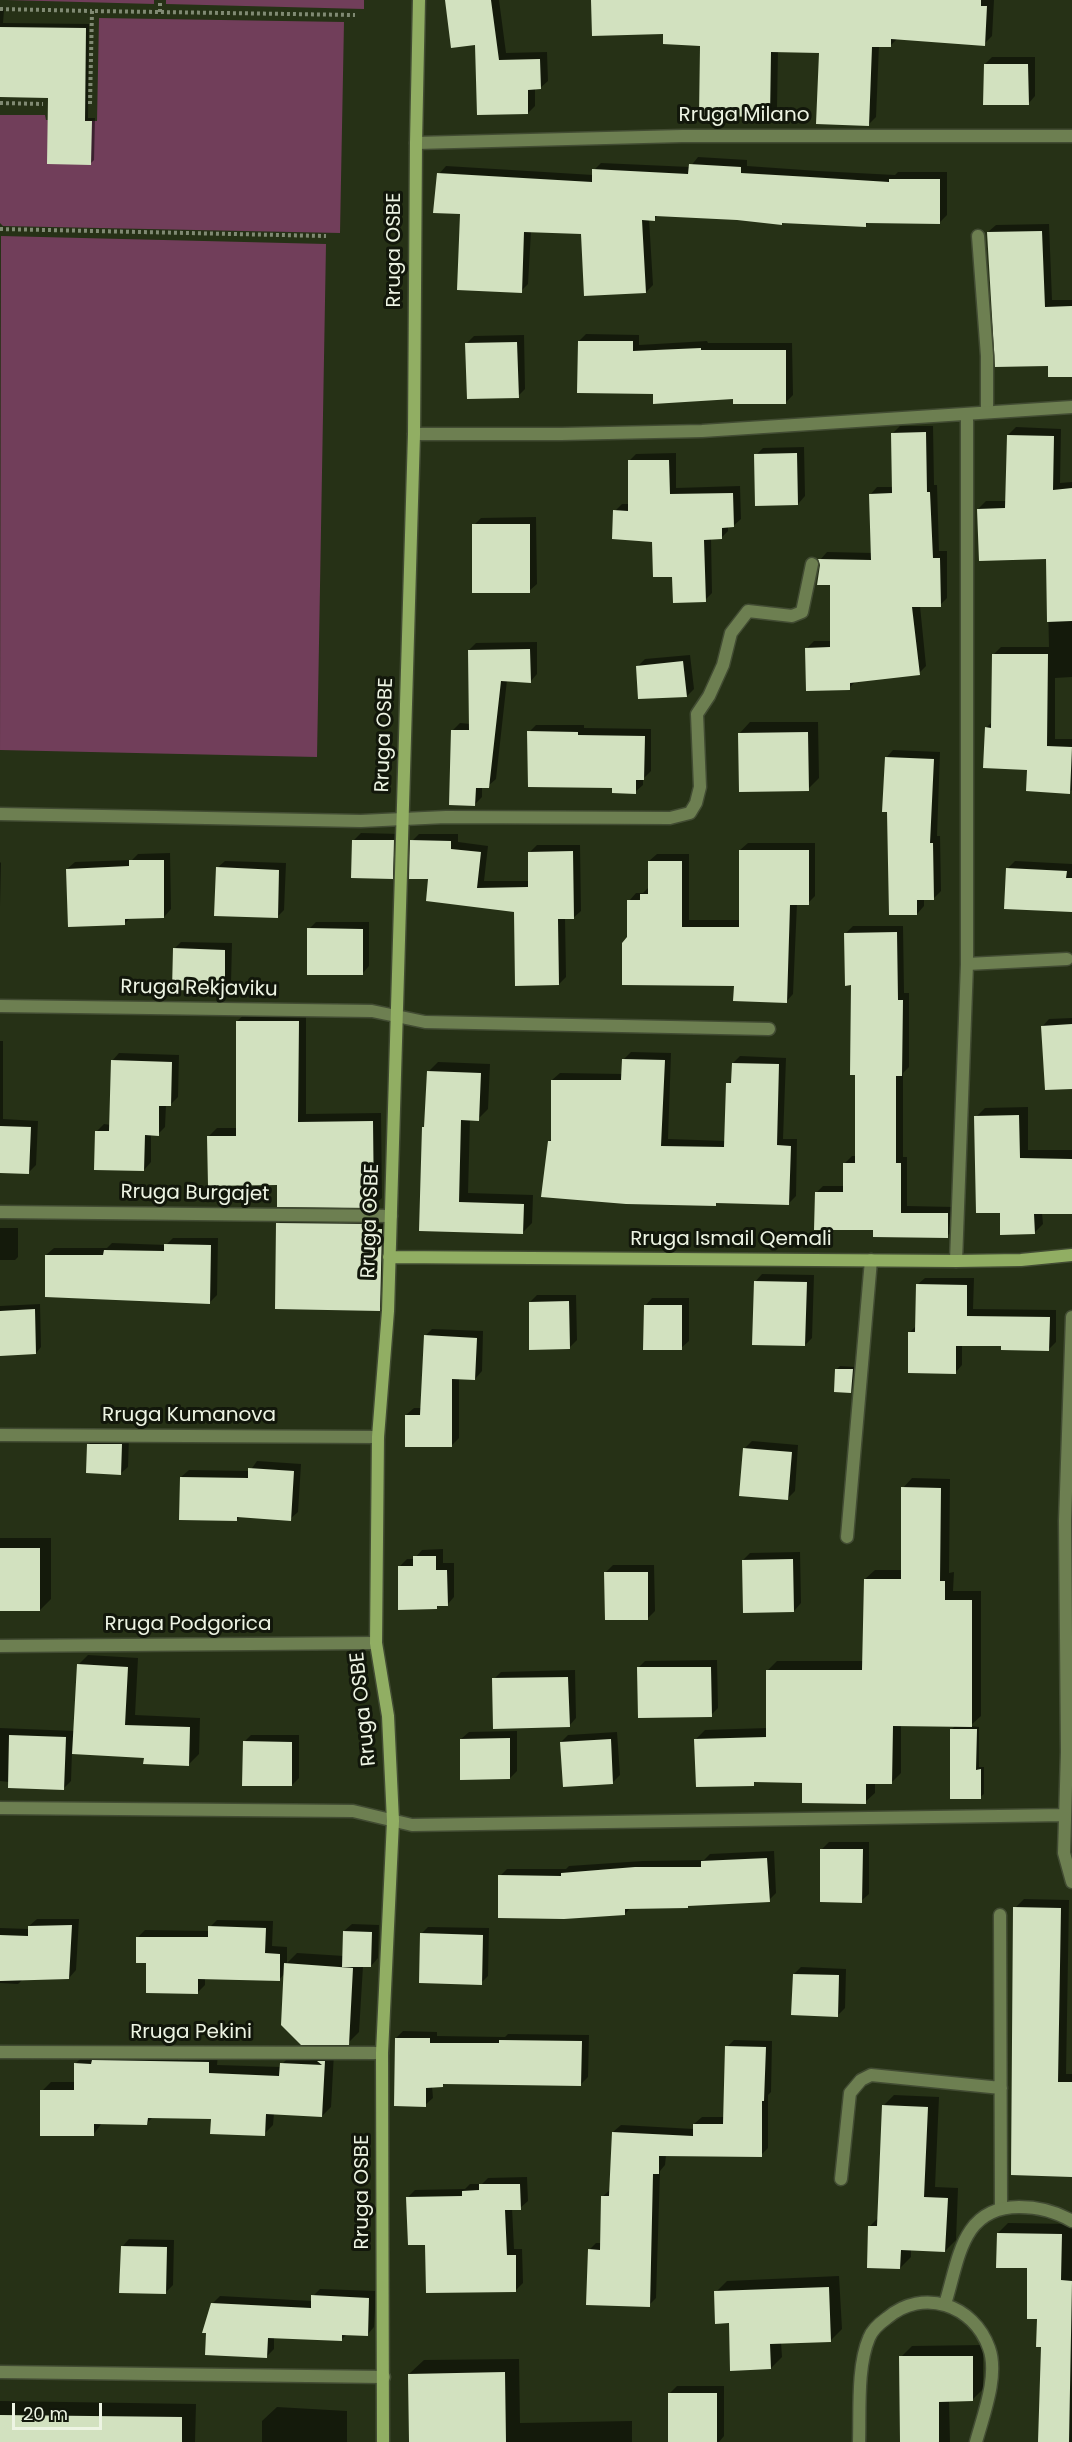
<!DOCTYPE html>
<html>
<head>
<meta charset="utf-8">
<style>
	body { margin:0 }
	#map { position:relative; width:1072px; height:2442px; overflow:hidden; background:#263116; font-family:Poppins,sans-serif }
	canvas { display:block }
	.scale { position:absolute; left:12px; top:2403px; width:90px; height:27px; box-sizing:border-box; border:3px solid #edf4e3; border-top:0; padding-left:8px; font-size:18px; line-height:21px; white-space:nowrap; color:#edf4e3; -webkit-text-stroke:4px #12170b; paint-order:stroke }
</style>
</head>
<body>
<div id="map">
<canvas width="1072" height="2442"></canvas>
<div class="scale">20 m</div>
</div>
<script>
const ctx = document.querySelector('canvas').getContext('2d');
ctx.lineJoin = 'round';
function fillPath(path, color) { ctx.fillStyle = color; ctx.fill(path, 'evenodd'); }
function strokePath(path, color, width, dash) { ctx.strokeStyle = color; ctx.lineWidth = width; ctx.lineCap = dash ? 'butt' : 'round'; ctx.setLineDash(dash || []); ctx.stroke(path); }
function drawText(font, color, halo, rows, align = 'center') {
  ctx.font = font + ' Poppins,sans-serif'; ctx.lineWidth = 6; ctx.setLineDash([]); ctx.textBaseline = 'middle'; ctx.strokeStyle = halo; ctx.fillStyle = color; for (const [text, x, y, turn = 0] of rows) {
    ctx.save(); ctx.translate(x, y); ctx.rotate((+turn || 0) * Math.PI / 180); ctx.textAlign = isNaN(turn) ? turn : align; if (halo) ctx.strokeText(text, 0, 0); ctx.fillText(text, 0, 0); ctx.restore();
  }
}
fillPath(new Path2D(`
	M6,0h148v4z
	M166,0h198v9l-198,-5z
	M99,18l245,4 -4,211 -337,-7 -3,-3v-108h45l1,5 51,1z
	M1,236l325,8 -9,513 -317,-7z`), '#713e5a');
fillPath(new Path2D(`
	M447,0h52l7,53 41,-1 1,29 -8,7h-5v18l-7,7z
	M592,0h402l-2,36 -8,8 -86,-6 -8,8 -11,-1 -3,72 -8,8 -47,-73 -43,-1 -1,56 -7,8 -68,-71 -37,-12z
	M0,10h4l-1,13 86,1 -1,94h7l-1,42 -4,4 -40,-68h-50z
	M992,57h43v39l-7,8 -43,-40z
	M698,157l49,3v6l71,5 77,4 3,-3h49v43l-7,7h-71l-4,4 -206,-12 -5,5h-5l4,66 -7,7 -64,-59 -51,-2 -3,53 -7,7 -59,-79 -23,-38 7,-8 147,9 1,-5 7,-7 89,4z
	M1049,224l3,76h20v75l-23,-11 -61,-132 8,-7z
	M586,334l53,1v10l68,-4 1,2h84l1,52 -7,7 -132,-9 -75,-52z
	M524,335l1,54 -7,7 -52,-52 8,-8z
	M900,426h33l1,59h3l2,66h8v47l-7,7 -20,1 6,60 -7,7 -62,7 -8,8 -42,-40 7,-7h17v-57l-11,-24 7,-8 46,1 -3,-58 7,-8h16v-54z
	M1016,427l45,2 -1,54 12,-1v195l-17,1v61h17v51l-3,2 -41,-23 -42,-41 7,-7v-66l8,-8h48l-2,-89 -69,-49 8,-8h21l1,-66z
	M804,447l1,49 -7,8 -42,-49 7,-7z
	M676,453v35l64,-2 1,33 -8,7h-5v5l-7,7h-10l1,55 -7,7 -32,-25 -19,-35 -39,-29 7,-7h8l-1,-43 7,-7z
	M536,517l1,67 -8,7 -55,-66 7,-7z
	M537,642v32l-7,8 -23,-2 -11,99 -8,7h-6v11l-7,7 -22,-74 7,-7 11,1 -2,-74 7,-7z
	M690,655l4,34 -7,7 -49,-30 7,-7z
	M750,722h68l1,56 -11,11 -69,-55z
	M536,725h48v3l67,1v42l-8,8v6l-8,7 -22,-5 -84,-55z
	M893,750l47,2 -3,84h3l1,55 -7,7h-10v8l-7,8 -31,-156z
	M361,833l39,1 -1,36 -7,7 -38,-37z
	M419,834h39v8l30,4 -4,35h46l-1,-28 8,-8h43l1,66 -8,7h-8l1,59 -7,7 -44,-73 -85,-33 -18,-37z
	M748,843h67v53l-7,7h-11l-4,91 -7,8 -51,-18 -106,-47v-36l7,-8h7l6,-6v-26l8,-7h32v66h51v-70z
	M170,853l1,56 -7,8h-33l-6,6 -58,-54 8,-7 57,-2 6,-6z
	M225,861l61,2 -2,47 -7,7 -60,-49z
	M1015,861l57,3v48l-64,-44z
	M0,862l1,1 -1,43z
	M316,922h53v44l-7,8 -53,-45z
	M853,926h50l1,67h5v74l-6,6v84h4v49l47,1v22l-7,7 -72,-7 -59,-36 7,-7h22v-23l7,-7h4l1,-82 -4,-90 -7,-51z
	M181,942l51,1 -1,40 -7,7 -50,-41z
	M246,1013h60v101l75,-1 1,85 -9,8 -95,-22 -69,-48 8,-8h20v-107z
	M1072,1018v69l-30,-60 7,-8z
	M0,1041h3v78l35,2 -2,44 -7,7 -29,-1z
	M631,1052l40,1 -3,86 58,2 2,-57 5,-5v-16l7,-7 46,2 -3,81h14l-1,57 -7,7 -71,-2 -3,4 -166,-64 4,-3 -1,-58 8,-7 63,1 1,-15z
	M119,1053l60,2 -1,42 -8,8 -4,-1 -1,23 -7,7h-7v28l-7,8 -48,-38 8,-8 7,1 1,-64z
	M438,1062l52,2 -2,45 -10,10h-8l-2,74 65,2 -1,28 -10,10 -102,-4 8,-157z
	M1028,1107v43h44v63h-30l1,11 -9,9 -33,-22 -25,-94 9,-9z
	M289,1213l95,1 6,84 -11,11 -101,-85z
	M0,1228h18v29l-3,3h-15z
	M173,1238h45l-1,57 -7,7 -164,-47 8,-7h53l5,-5 54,2z
	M762,1274l52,1 -2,63 -7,7 -50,-63z
	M925,1278h49l-1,31 83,1v32l-7,7 -46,-4h-41v20l-7,8 -45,-41 7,-7v-40z
	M537,1295h39l1,45 -8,8 -39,-46z
	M652,1298h37v43l-8,7 -36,-42z
	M40,1304l1,43 -5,6h-36v-47z
	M432,1329l51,2 -1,40 -7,8 -16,-1v60l-7,7 -46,-30 8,-7h8l3,-72z
	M840,1366l16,1 -2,21 -3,3 -14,-22z
	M96,1437h33l-1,30 -8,7 -31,-30z
	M752,1441l46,4 -3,46 -7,7 -44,-49z
	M257,1461l44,3 -3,48 -8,7 -49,-3 -5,4 -55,-43 8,-7 61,1z
	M912,1478l38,1 -1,94 5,-1 -1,19h28v125l-11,10 9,1v40h5v27l-4,3 -29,-67 5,-5 -55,-1v49l-9,9h-17v11l-10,9 -61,-21h-48l-3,3 -57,-45 9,-9 63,-2 -1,-57 10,-10h86l2,-82 10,-9h27l1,-82z
	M0,1538h51v61l-11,11h-40z
	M443,1549v14h11v34l-7,8h-8l-3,3 -36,-42 7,-7h7l8,-9z
	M800,1552l1,51 -7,8 -51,-51 7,-7z
	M613,1565h41l1,46 -7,7 -43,-45z
	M88,1655l50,3 -3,57 65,3 -1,36 -10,10 -44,-8 -73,-4 -1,29 -7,7 -64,-7v-53l75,3 3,-66z
	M717,1660l1,48 -7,7 -73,-47 7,-7z
	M575,1670l1,48 -7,8 -75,-47 7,-7z
	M517,1731v40l-7,7 -49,-39 8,-7z
	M617,1732l3,43 -7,7 -52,-40 7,-7z
	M251,1735h48v43l-7,7 -48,-43z
	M829,1842h40v52l-8,7 -39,-52z
	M774,1851l2,42 -7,7 -138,7 -6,7 -125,-38 7,-7h59l3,-3 74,-5 61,-1 6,-6z
	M1024,1899l45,1 -3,174h6v102l-57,-268z
	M37,1919h42l-3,51 -7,8 -46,1 -5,5 -18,-1v-55l29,1v-3z
	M217,1920l56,1 -1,25 15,1v16l10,-10 47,3v-25l8,-7 27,1 -1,33 -7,8h-8l-4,66 -11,11 -63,-70 -6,7 -74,-2v7l-7,7 -50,-31 -10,-24 7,-7 65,1v-4z
	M428,1927l61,1 -1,48 -7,7 -60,-49z
	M801,1967l45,2 -1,39 -7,7 -44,-41z
	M403,2031l34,1v4l68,1 3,-3 81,1 -1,42 -7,7 -135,-2 -4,4h-10l1,12 -8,7 -29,-67z
	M734,2040l38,1 -1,51 -3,3v53l-7,7h-95l-1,10 -5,6 -4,127 -7,7 -60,-55 7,-7h6v-46l9,-8 2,-57 8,-7 73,4v-5l8,-7h23l2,-70z
	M334,2053l-3,54 -9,9 -48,-3 -1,12 -9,9 -51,-17 -59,-1 -7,7h-45l-9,12 -51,-44 9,-9h24v-18l9,-9 134,-1 -1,11 64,2 1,-3 9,-9z
	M894,2095l45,2 -4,90 23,1 -2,52 -11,11 -34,-2v8l-11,11 -30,-42 9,-9 4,-111z
	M527,2177l1,24 -8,7h-8l2,41h8l1,34 -8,8 -88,-48 -19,-46 7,-7 50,-1 5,-5h12l6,-6z
	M1008,2223l64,1v218h-31l1,-96 -4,-28 -9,-51 -31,-34z
	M129,2239l45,1 -1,45 -7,7 -44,-45z
	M839,2276l3,53 -11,11 -50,2 1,15 -11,11 -41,-46 -14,-30 11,-11z
	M320,2289l56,2 -2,36 -7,8 -20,-1 -6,6 -67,-3v12l-7,7 -55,-52 8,-8 92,5 1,-5z
	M983,2345v44l-11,11h-23l1,42h-48l-1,-85 11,-11z
	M519,2359l1,64 112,-2v21h-222l-1,-68 15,-14z
	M677,2386h47v50l-5,6h-49l-1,-48z
	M0,2401l196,3 -1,38h-195z
	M277,2407l70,4v31h-85v-21z`), '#0007');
fillPath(new Path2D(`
	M445,0h46l8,60 41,-1 1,30 -13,1v24l-51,1 -2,-70 -24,3z
	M591,0h390v6h6l-2,40 -94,-7v8h-19l-3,79 -53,-2 3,-71 -48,-1 -1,65 -71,-1 1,-70 -37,-2v-10l-71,2z
	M0,27l86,1 -1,93h7l-1,44 -44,-1 1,-66 -48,-1z
	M984,64h44l1,41h-46z
	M689,164l52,3v6l69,4 79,5v-3h51v45l-74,-1v4l-84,-4v2l-45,-5 -82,-4v5l-13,-1 4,73 -62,3 -3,-62 -57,-2 -2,61 -65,-3 3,-76 -27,-1 4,-40 155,9v-13l96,5z
	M1042,231l3,76 27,-1v71h-24v-11l-53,1 -8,-135z
	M578,341h55v10l68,-3v2h85v54h-53v-5l-80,5v-10l-76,-1z
	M517,342l2,56 -52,1 -2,-56z
	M926,432l1,60h3l3,66h7l1,49h-29l8,68 -70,8v7l-44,1 -1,-43 25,-1v-62h-13l3,-20 -2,-6 53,1 -2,-66 23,-1 -1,-60z
	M1007,435l47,1 -1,54 19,-2v133l-25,1 -1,-63 -67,2 -2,-52 28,-1z
	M797,453l1,52 -43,1 -1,-52z
	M628,460h41l1,34 63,-1 1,34 -12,1v11l-18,1 2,62 -33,1 -1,-26h-19l-1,-35 -40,-3 1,-29 15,1z
	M472,524h58v69h-58z
	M530,649l1,34 -30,-2 -12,107h-13l-1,18 -26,-1 2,-75h18l-1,-80z
	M992,654h56l-1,92 25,1 -2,47 -44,-3 1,-21 -44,-2 2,-41 6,1z
	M683,661l4,36 -49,2 -2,-33z
	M527,731l51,1v3l67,1 -1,44h-8v14l-24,-1v-5l-84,-1z
	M808,732l1,59 -70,1 -1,-59z
	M885,757l49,2 -4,84h3l1,57h-17v15h-28l-2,-103h-5z
	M352,840h42l-1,39 -42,-1z
	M410,840l41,1v8l30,3 -4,36 51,-1v-35l45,-1 1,68h-16l1,66 -44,1 -1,-74 -88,-11 2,-22h-19z
	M739,850h70v55h-19l-3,98 -54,-2 1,-15 -112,-1v-42l5,-6v-37h13v-6h8v-33h34v66h57z
	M129,860h35v58l-39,1v6l-57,2 -2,-58 63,-3z
	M216,867l63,3 -1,48 -64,-2z
	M1006,868l61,3 -1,7h6v34l-68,-3z
	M307,928l56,1v46h-56z
	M897,932l1,68h5l-1,76h-6v87h5v50h47v25l-75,-1v-7h-59l1,-38h28v-29h12v-88h-5l1,-90 -6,1 -1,-53z
	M173,948l52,2v41l-53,-1z
	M236,1021h63l-1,101 75,-1 1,87 -97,-1v-22l-69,1 -1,-50h29z
	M1072,1024v65l-27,1 -4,-64z
	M622,1059l43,1 -4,86 63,1 2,-64h5l1,-20 47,1 -2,81 14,1 -2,59 -73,-2v3l-90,-2 -85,-7 7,-56h3v-61h70z
	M111,1060l61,2 -1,44h-12v30l-14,-1 -1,36 -50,-1 1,-39h14z
	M427,1071l54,2 -2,48 -18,-1 -2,82 65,2 -1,30 -104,-3 3,-104h2z
	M1019,1115l1,43 52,1v55h-38l1,20 -35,1v-22h-24l-2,-97z
	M0,1126l31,1 -2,47 -29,-1z
	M276,1223l98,1v5h8l-2,82 -105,-2z
	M164,1244l47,1 -1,59 -165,-7v-42h58l1,-5 60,1z
	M754,1281l53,1 -2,64 -53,-1z
	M916,1284l51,1v31l83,1 -1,34 -48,-1v-4h-45v28l-48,-1v-41h7z
	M569,1301l1,48 -41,1v-48z
	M644,1305h38v45h-39z
	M35,1309l1,45 -36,2v-45z
	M424,1335l53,3 -2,42 -23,-1v68h-47v-32h15z
	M835,1369h18l-2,24 -17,-1z
	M87,1444h35l-1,31 -35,-2z
	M743,1448l49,4 -4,48 -49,-4z
	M248,1468l46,3 -3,50 -54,-4v4l-58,-1 1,-43 68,1z
	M901,1487l40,1 -1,93h5v19h27v127l-79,-1 -1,58h-26v20l-64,-1v-20l-48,-1v4l-58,1 -2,-48 72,-2v-67h96l2,-91h37z
	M0,1548h40v63h-40z
	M413,1556h23v14h11l1,36h-11v3l-39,1v-44h15z
	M793,1559l1,53 -51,1 -1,-53z
	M604,1572h44v48h-43z
	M77,1664l51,3 -3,58 65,2 -1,39 -46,-2 1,-6 -72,-4z
	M637,1667h74l1,50 -74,1z
	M568,1677l2,50 -77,2 -1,-51z
	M950,1729h27l-1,41 5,-1v30h-31z
	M9,1735l57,2 -2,53 -56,-2z
	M510,1738v41l-50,1v-41z
	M611,1739l2,45 -50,3 -3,-45z
	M243,1741l49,1v44h-50z
	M820,1849h43l-1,54 -42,-1z
	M767,1858l3,44 -82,4v2l-63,1v6l-61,4 -66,-1v-43l63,1v-3l74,-6h66v-6z
	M1013,1907l48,1 -3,174h14v95l-61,-2z
	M72,1925l-3,54 -69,2v-46l28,1v-10z
	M208,1926l58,2 -1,25 15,1v27l-82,-2v15l-52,-1v-30h-10v-26h72z
	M343,1931l29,1 -1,35h-29z
	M420,1933l63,2 -1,50 -63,-2z
	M284,1963l69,5 -4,77h-48l-20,-20z
	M793,1974l46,1 -1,42 -47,-2z
	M395,2038h35v5h69v-3l83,1 -1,45 -138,-2v3l-17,1v19l-32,-1z
	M725,2046l41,1 -2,54h-2v56l-103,-1v18h-6l-3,133 -64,-2 2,-56 12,1 1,-54h8l3,-64 81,4v-12h30z
	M92,2060l117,2v11l70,3 1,-13 42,2 -5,-4h8l-3,56 -56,-3 -1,22 -55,-2 1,-15 -63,-1 -1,7 -53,-1v12h-54v-46h34v-27l17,1z
	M882,2105l46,2 -4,90 24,1 -3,54 -44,-2 -1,19 -33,-1 1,-42h9z
	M479,2184h41l1,26h-16l2,45h9v37l-90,1 -1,-48h-17l-2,-48 56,-1v-5l17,-1z
	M997,2233l65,1 -1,46 11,1 -3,161h-31l3,-95h-5l1,-28h-10v-51h-31z
	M121,2246l46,1 -1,47 -47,-1z
	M829,2287l2,55 -61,2 1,25 -41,2 -1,-48 -14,1 -1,-33z
	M311,2295l58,3 -1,38 -26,-1v6l-74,-3 -1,20 -62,-3 1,-22h-4l9,-30 100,5z
	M899,2356h74v45l-34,1v40h-39z
	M505,2372l1,70h-97l-1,-68z
	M668,2393h49v49h-49z
	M0,2415l182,2v25h-182z`), '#d2e1bf');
const lane = new Path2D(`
	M978,236l9,120v55
	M847,1537l24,-277
	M1000,1915l1,292
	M841,2179l9,-86 11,-13 10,-5 130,13`);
const street = new Path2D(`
	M416,143l266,-7h390
	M414,434h147l141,-3 370,-24
	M0,814l361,7 85,-4 224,1 20,-5 6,-10 4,-16 -3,-73 12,-18 14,-31 8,-32 17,-22 44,5 10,-4 10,-48
	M967,964l100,-5
	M0,1006l372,5 53,11 344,7
	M0,1212l391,4
	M956,1261l11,-297v-548
	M1072,1317l-7,204 2,231 -3,101 8,29
	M0,1435l378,2
	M0,1646l376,-3
	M0,1808l353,3 59,14 653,-10
	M0,2052l382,1
	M945,2304c14,-44 16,-97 74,-97 19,0 36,4 53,14
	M0,2372l384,5
	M859,2442c1,-31 -2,-76 10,-104 3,-8 11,-15 18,-20 36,-31 87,-13 102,30 10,27 -6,68 -13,94`);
const secondary = new Path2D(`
	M389,1257l567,4 65,-1 51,-5
	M383,2442l-1,-389 11,-232 -5,-105 -12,-73 2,-206 10,-126 26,-877 2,-291 3,-143`);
strokePath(lane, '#424c33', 15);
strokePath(street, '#424c33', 15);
strokePath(secondary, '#424c33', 15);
strokePath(new Path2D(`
	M0,9l92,2
	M160,12v-12
	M0,103l43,1
	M90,104l2,-93 263,4
	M0,229l326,7`), '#808a73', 4, [3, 3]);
strokePath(lane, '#6d7f51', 12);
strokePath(street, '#6d7f51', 12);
strokePath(secondary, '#91ae63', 12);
drawText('20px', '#edf4e3', '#12170b', [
	["Rruga Milano",744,116],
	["Rruga OSBE",395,250,-90],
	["Rruga OSBE",385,735,-88],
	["Rruga Rekjaviku",199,989,1],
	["Rruga Burgajet",195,1194,1],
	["Rruga OSBE",371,1221,-88],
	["Rruga Ismail Qemali",731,1240],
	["Rruga Kumanova",189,1416],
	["Rruga Podgorica",188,1625],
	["Rruga OSBE",364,1709,-96],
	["Rruga Pekini",191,2033],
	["Rruga OSBE",363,2192,-90]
]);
</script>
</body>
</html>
